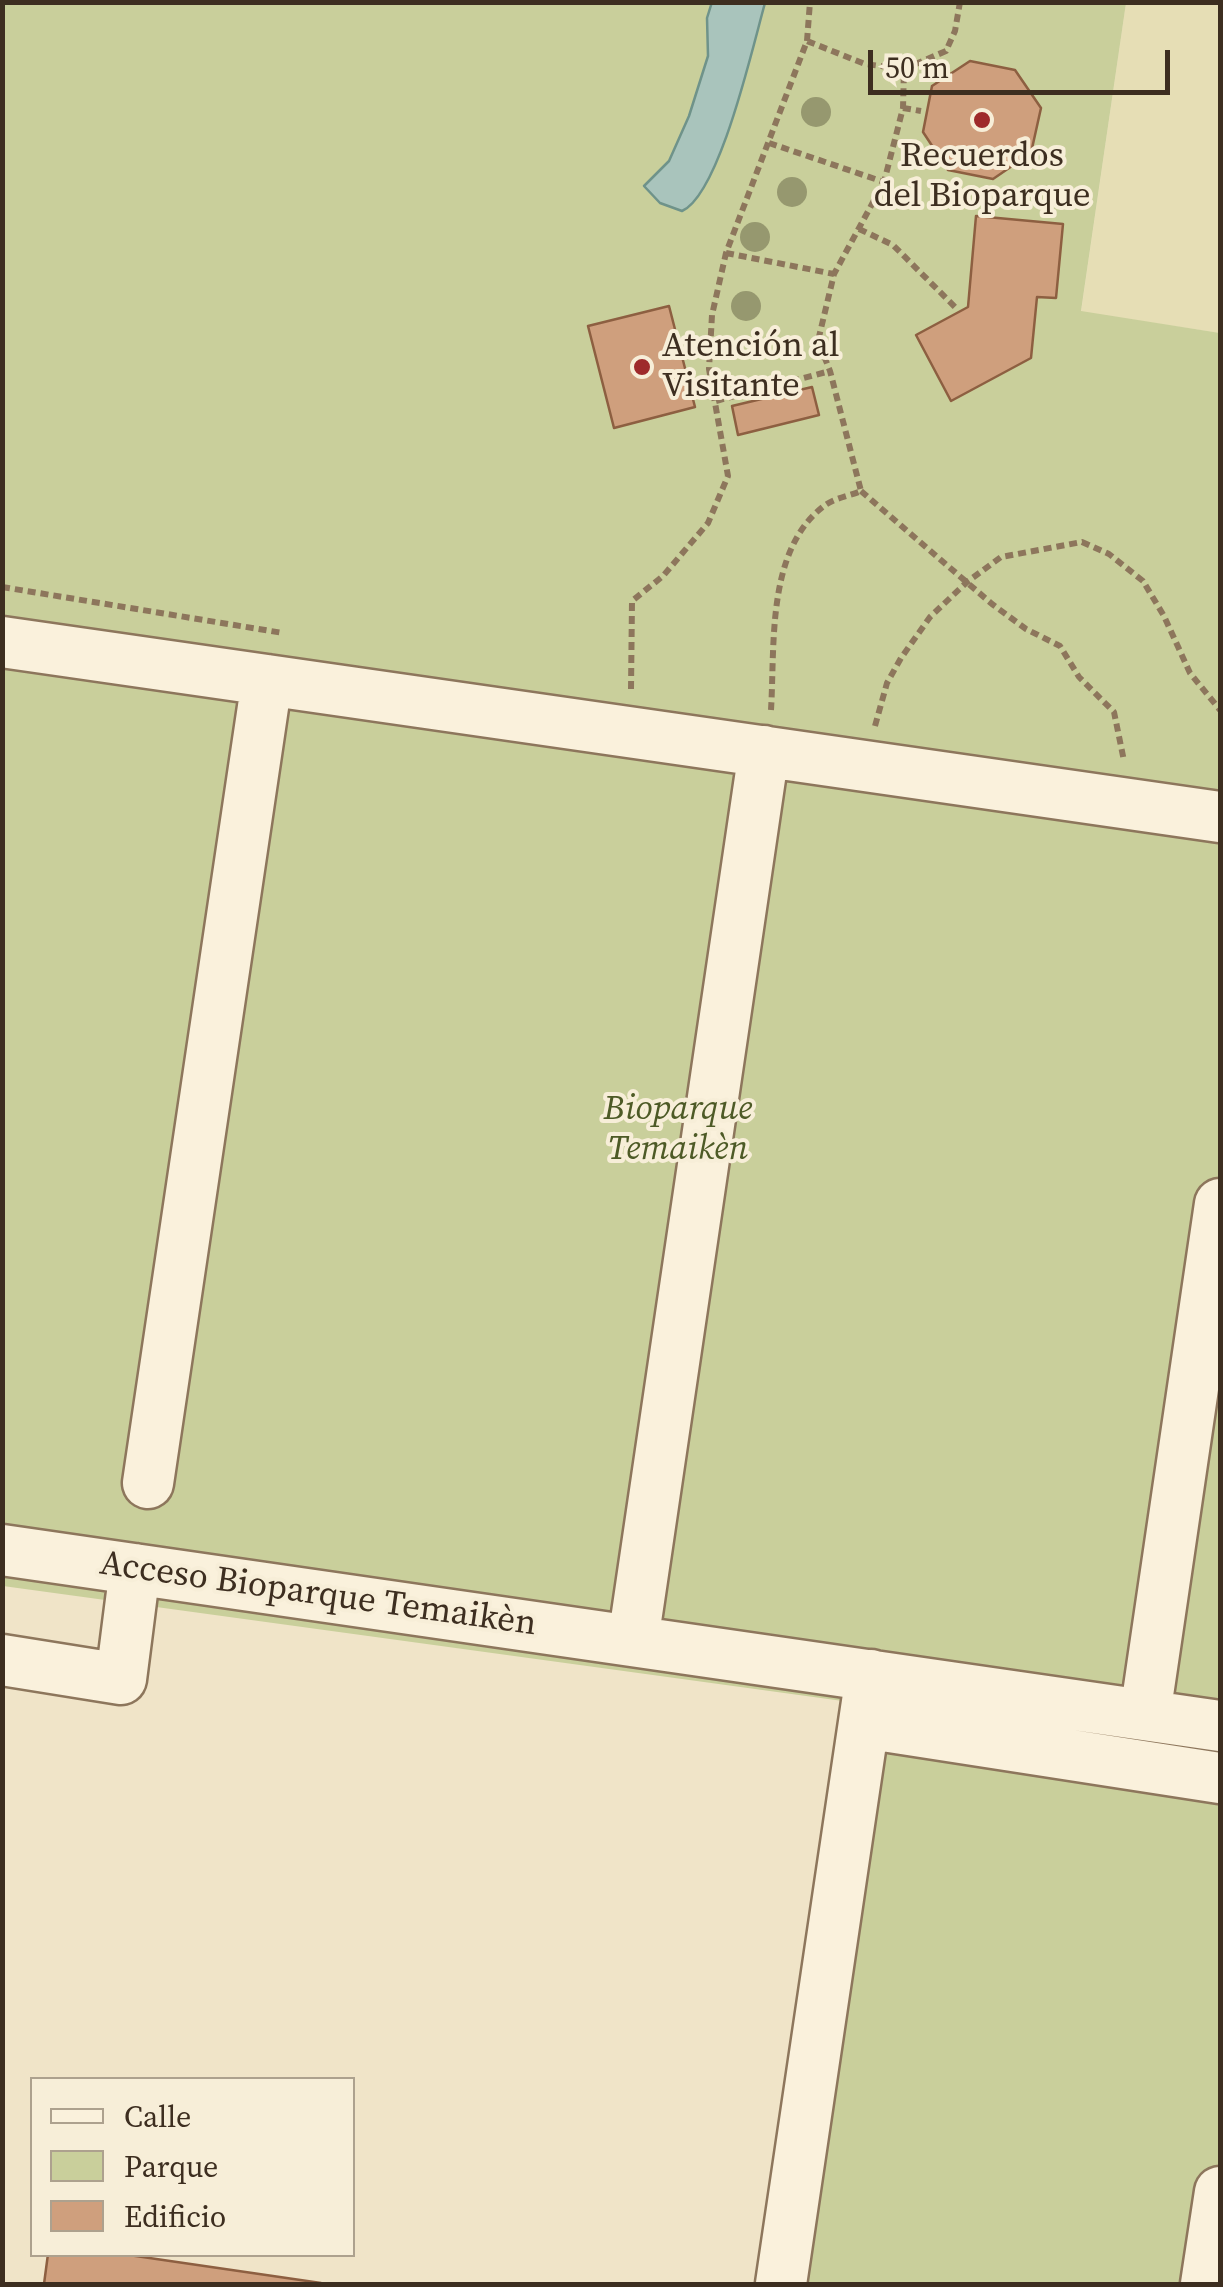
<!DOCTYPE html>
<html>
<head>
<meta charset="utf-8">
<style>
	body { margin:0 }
	#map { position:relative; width:1223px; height:2287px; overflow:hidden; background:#f0e4c8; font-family:"Source Serif 4",serif }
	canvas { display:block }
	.frame { position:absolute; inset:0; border:5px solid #3d2e20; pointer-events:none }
	.legend { position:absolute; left:30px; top:2077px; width:325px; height:180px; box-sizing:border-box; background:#f7eed8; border:2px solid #ada18e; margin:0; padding:12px 18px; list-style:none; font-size:30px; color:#3d2e20 }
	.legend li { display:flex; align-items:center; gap:20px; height:50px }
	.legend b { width:50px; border:2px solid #ada18e }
	.scale { position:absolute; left:868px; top:50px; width:302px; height:45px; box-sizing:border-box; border:5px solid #3d2e20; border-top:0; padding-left:12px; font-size:30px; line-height:35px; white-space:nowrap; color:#3d2e20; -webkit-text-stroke:8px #f7eed8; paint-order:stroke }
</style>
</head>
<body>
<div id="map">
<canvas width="1223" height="2287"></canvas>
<div class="frame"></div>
<ul class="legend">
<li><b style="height:12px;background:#faf1dc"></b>Calle</li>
<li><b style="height:28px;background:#c9cf9b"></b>Parque</li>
<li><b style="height:28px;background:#cf9f7d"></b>Edificio</li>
</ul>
<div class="scale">50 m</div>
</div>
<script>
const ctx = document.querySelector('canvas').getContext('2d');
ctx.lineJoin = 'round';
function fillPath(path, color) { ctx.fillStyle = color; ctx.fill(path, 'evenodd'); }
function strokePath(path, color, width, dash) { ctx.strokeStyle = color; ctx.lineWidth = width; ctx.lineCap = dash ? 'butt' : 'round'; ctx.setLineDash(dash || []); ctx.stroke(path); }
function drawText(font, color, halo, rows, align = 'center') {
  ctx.font = font + ' "Source Serif 4",serif'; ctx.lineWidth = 8; ctx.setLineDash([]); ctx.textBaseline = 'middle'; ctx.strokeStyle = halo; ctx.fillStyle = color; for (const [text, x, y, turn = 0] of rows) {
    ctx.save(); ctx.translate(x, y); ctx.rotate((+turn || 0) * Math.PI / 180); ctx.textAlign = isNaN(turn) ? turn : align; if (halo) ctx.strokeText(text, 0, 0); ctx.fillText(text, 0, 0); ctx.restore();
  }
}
fillPath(new Path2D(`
	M1126,3h94v330l-139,-21z`), '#e6deb5');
fillPath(new Path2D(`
	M3,3h1123l-45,308 139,22v1951h-463l93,-582 -847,-116z`), '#c9cf9b');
const water = new Path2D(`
	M712,2l53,1c-12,42 -45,191 -83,208l-22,-8 -16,-17 25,-25 20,-45 19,-60 -1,-38z`);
fillPath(water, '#a9c4bc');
strokePath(water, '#6f938a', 2.5);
const building = new Path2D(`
	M970,61l45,9 26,38 -10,45 -38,26 -45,-9 -25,-38 9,-46z
	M976,216l87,8 -7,74 -19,-1 -6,61 -80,43 -35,-66 52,-28z
	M669,306l26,101 -81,21 -26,-102z
	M812,387l7,28 -81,20 -6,-29z
	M48,2254h74l199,29 -277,1z`);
fillPath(building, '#cf9f7d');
strokePath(building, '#8d5f41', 2.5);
const minor = new Path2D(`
	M2,642l1218,175
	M148,1483l119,-803
	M2,1550l1218,176
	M633,1641l131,-890
	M2,1660l119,19 14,-110
	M1145,1715l75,-511
	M864,1723l356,55
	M781,2284l90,-609
	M1206,2284l14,-92`);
strokePath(minor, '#8d765c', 55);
strokePath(new Path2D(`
	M807,41l3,-39
	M903,108l18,3
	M769,143l115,39
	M859,229l34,16 62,62
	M726,253l108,21
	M716,401l114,-30
	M861,491l131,113 34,25 34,17 19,31 35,35 10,49
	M2,587l281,46
	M631,689l1,-88 31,-25 45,-53 20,-47 -19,-107 3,-54 14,-62 81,-212 58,23 39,5
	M771,710c4,-64 -5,-160 53,-204 10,-8 26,-10 37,-15l-31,-120 -12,-30 16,-67 50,-92 19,-74 1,-39 42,-18 9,-20 5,-29
	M875,726l12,-43 14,-25 29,-41 37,-35 34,-25 81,-15 27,12 34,27 21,35 26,57 30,37`), '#8d765c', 6, [8, 5]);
strokePath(minor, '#faf1dc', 50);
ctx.fillStyle = '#96986f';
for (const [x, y] of [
	[816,112],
	[792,192],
	[755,237],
	[746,306]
]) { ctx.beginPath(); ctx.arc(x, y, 15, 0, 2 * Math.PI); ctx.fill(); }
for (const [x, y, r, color] of [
	[982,120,10,"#9e2a2b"],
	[642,367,10,"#9e2a2b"]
]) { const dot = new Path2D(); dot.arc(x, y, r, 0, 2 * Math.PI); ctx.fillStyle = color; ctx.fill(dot); strokePath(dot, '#f7eed8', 4); }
drawText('35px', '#3d2e20', '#f7eed8', [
	["Recuerdos",982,157],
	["del Bioparque",982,197],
	["Atención al",662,347,"left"],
	["Visitante",662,387,"left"]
]);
drawText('italic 35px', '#4d5a26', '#f7eed8', [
	["Bioparque",678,1110],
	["Temaikèn",678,1150]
]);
drawText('35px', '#3d2e20', '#f7eed8', [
	["Acceso Bioparque Temaikèn",318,1595,8]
]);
</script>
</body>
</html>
